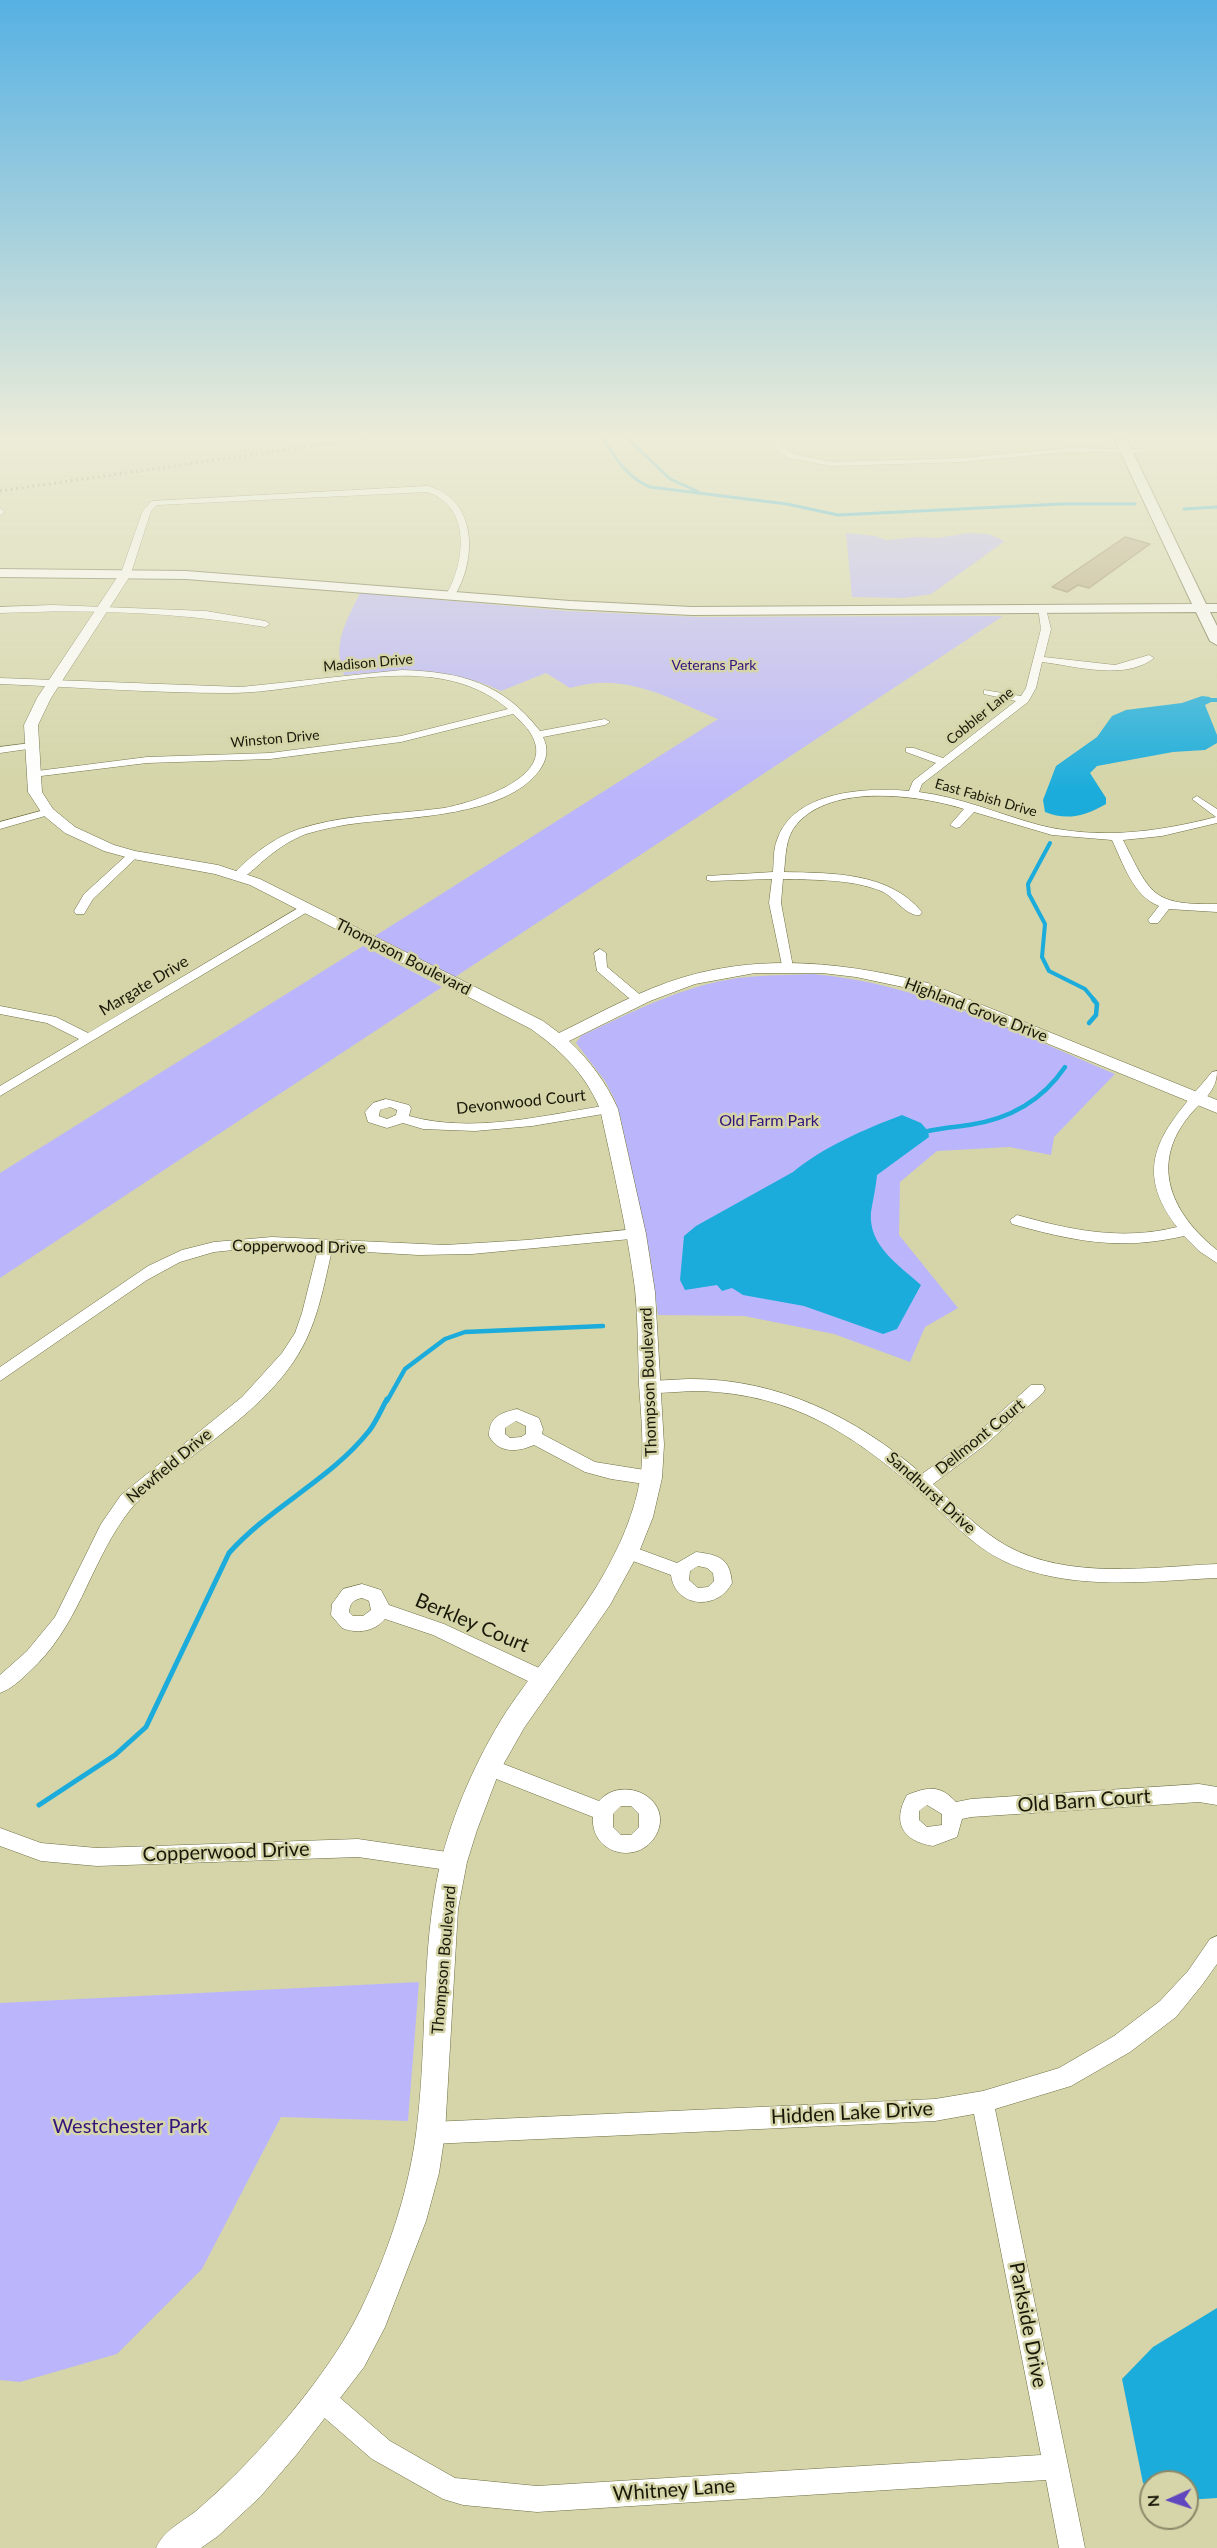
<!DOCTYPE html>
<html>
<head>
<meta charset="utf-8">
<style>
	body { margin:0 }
	#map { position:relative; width:1217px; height:2548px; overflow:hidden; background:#d5d5a9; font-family:Lato,sans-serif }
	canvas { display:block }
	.north { position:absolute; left:1139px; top:2470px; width:60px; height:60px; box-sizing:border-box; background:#d5d5a9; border:2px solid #8a8969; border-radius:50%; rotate:267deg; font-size:16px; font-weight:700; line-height:24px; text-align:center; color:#191808 }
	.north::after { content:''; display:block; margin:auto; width:21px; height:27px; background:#6046bf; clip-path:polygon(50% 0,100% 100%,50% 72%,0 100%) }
</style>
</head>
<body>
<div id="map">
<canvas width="1217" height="2548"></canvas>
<div class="north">N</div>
</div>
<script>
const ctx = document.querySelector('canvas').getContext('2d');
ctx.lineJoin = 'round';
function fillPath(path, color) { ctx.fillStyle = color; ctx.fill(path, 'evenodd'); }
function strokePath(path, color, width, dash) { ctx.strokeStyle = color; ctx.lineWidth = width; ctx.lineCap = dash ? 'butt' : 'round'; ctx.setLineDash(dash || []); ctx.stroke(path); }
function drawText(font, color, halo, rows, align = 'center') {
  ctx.font = font + ' Lato,sans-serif'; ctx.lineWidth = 5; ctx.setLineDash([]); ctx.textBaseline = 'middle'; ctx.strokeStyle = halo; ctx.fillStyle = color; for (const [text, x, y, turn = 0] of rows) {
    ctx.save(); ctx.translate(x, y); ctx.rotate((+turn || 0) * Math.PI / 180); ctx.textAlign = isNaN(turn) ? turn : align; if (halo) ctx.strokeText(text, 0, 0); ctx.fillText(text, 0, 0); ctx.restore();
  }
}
fillPath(new Path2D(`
	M846,533l29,3 11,4 32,-3 20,1 30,-5 20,1 17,7 -74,53 -27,4 -52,-1z
	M360,593l207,18 131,6 305,-1 -548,361 -80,-41 343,-217c-49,-21 -93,-48 -148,-31l-24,-15 -45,18c-50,-24 -103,-21 -157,-16 -12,-32 2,-53 16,-82z
	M363,946l79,41 -442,291v-105z
	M813,974c107,9 204,59 302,100l-61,63 -3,18 -42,-8 -72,4 -37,31 -1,53 59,73 -33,19 -15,35 -76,-28 -90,-18 -86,-1 -8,-59 -29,-136 -6,-20 -10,-19 -29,-38 5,-7c51,-24 101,-50 157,-58 25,-3 50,-3 75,-4z
	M419,1982l-11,139 -127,-4 -79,152 -85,85 -97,28 -20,-2v-377z`), '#bbb6fc');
fillPath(new Path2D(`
	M1202,696l8,1 1,5 -6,3 12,30v8l-12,7 -32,2 -76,14 -7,7 16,25v6c-21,12 -39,17 -61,8l-2,-12 13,-34 41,-29 15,-21 14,-6 56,-7z
	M902,1115l19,8 7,8 1,6 -52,38c-1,12 -4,24 -6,37 -3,34 28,53 50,73l-24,44 -14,5 -79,-28 -61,-11 -11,-7 -10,3 -5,-6 -32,5 -5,-10 4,-44 12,-10 97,-54c30,-25 72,-43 109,-57z
	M1217,2308v190l-30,2v-18h-36v7l-8,-6 -21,-104 31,-32z`), '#1bacdb');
strokePath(new Path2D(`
	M601,436c14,21 25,41 49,51l137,17 51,11 223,-11h74
	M625,436l45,43 29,13
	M1184,509l33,-2`), '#1bacdb', 3);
strokePath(new Path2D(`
	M1210,700h7
	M1050,843l-22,41 1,10 16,30 -3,33 7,14 36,18 10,12`), '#1bacdb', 4);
strokePath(new Path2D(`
	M1089,1023l7,-8 1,-11 -4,-5
	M928,1131c14,-3 27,-4 41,-6 41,-6 73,-24 96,-58
	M387,1401l18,-32 40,-30 20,-7 138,-6`), '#1bacdb', 4.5);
strokePath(new Path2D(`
	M39,1805l76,-50 31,-28 83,-174c41,-46 101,-73 140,-122 7,-9 12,-21 18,-32`), '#1bacdb', 5);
const building = new Path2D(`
	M1125,537l25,7 -61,44 -11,-3 -11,7 -15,-5z`);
fillPath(building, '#b6a57c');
strokePath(building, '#97875f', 1.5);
const minor = new Path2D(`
	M769,436h8l5,10 12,8 38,8 130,-4 106,-10 73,1 4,2 -4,2 -73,-1 -106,10 -130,4 -44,-8 -12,-9z
	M428,486c50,14 49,74 26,111l-8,-2c19,-32 26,-89 -19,-103l-270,13 -6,6 -20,62 -5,3 -5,-3 22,-63 9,-9z
	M0,508l4,3 -1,3 -3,1z
	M53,605l153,6 59,10 5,3 -5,3c-88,-15 -176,-18 -265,-14v-6z
	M1038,607l8,2 5,20 -7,28 71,8 34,-10 5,3c-29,23 -78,8 -112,4l-6,26 -8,14 -106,82 -3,8c41,5 80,22 120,33 60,15 118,7 177,-8l-24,-18 5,-3 20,13v14l-55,13 -39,4c28,55 29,65 94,64v8l-48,-3 -11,14h-8l-2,-3 11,-14c-26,-10 -36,-43 -47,-66l-60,-5 -78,-23 -14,15 -4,1 -6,-3 14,-16c-45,-14 -132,-26 -167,15 -12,13 -11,32 -13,48 48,1 105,0 138,40l-2,3c-14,2 -26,-19 -39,-24 -30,-12 -66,-11 -98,-12l-2,24 12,64 -6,4 -4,-1 -14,-67 3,-24 -61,2 -4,-1v-4l66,-4c1,-10 0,-23 4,-32 16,-49 89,-53 132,-49l4,-10 23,-18 -30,-11v-4h8l29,10 73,-57 -32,-7v-4l37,6 5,-8 15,-59z
	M402,670c60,2 101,13 138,61l65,-12 5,3 -5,3 -62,12c6,12 4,23 -4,34 -34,45 -128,46 -180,52 -18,2 -36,6 -53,11 -16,6 -30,16 -43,27 -7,6 -16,16 -25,18l-6,-3c16,-19 43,-39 67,-47 19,-6 39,-10 58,-12 29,-4 58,-5 87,-9 26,-5 103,-27 91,-65 -3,-11 -13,-21 -22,-29l-112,28 -131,17 -123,4 -114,14 -5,-3 1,-2 118,-15 123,-4 131,-17 107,-27c-75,-64 -191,-16 -279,-16 -76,0 -153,-6 -229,-9v-6l241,9z
	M31,743l5,3 -1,2 -35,5v-6z
	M48,809l4,1v4l-52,15v-7z
	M133,852l4,1v4l-44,42 -9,15h-8l-2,-3 10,-17 45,-41z
	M305,904l6,4 -2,3 -309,185v-10l79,-47 -32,-16 -47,-9v-8l56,11 32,16z
	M600,949l6,4 1,14 37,31 2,3 -2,3h-8l-39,-33 -3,-18z
	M1217,1071c0,21 -15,29 -28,45 -40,49 -17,98 28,134v13l-18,-12 -15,-15c-64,15 -111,5 -172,-12l-2,-4 7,-5c54,15 104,26 160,12 -51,-66 -7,-104 35,-155z
	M386,1099l23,6 2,3 -2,8c64,18 136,-1 200,-11l7,4 -7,4 -77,13 -57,5 -52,-2 -20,-6 -16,5 -19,-6 -3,-10 8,-9zM390,1107l7,3 -1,5 -9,4 -8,-3 1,-6z
	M636,1229l7,5 -2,4 -169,16 -54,1 -86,-5c-9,39 -15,77 -38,111 -30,45 -79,77 -121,110 -17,14 -36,28 -49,47 -36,51 -46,110 -95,154 -8,8 -18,17 -29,21v-18l27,-24 28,-34 46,-93 20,-29 121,-98 40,-44 13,-20 7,-20 16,-64h-75l-29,3 -34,10 -33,18 -147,101v-14l148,-101 34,-16 32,-8 58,-5 173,8 82,-5z
	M688,1379c89,-1 168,38 234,95l51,-37 58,-52h12l2,4 -2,4 -58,52 -52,39c23,22 46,46 74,62 62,34 143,21 210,18v14c-69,3 -145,14 -211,-16 -35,-16 -59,-46 -88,-71 -67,-58 -124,-96 -217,-100 -17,0 -33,2 -50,2l-6,-2 -2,-4 2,-4 6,-2z
	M517,1409l22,9 4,11 -1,5 53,28 56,9 6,2 2,5 -2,5 -6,2 -40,-6 -26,-7 -51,-27c-16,7 -35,9 -45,-9 0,-19 11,-23 28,-27zM516,1421l10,5v8l-5,3 -11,1 -5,-4v-6z
	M628,1545l49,18 19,-11c23,3 34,6 36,31 -14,28 -57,25 -61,-8l-49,-18 -3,-5 3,-5zM698,1566l9,2 6,5 1,8 -6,6 -10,1 -9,-8 1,-9z
	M362,1584l19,6 8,15 55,19 108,50 2,6 -2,6 -7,2 -7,-2 -105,-51 -48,-16c-11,13 -28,15 -43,9l-11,-13 1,-11 11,-15zM362,1598l7,3 2,9 -8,6h-10l-4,-4c1,-9 4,-12 13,-14z
	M488,1758l111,43c22,-26 72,-5 59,30 -15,36 -68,25 -65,-14l-112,-44 -3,-6 3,-6zM621,1806h10l8,8v13l-8,8h-10l-8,-8v-13z
	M1199,1784l18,3v18l-18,-3 -228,15 -9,2 -5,18 -24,9c-31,-5 -41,-24 -26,-51 20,-8 33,-11 49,7l15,-3zM927,1805l15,9v11l-15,2 -8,-7v-9z
	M0,1828l41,15 56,5 261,-9 96,14 7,2 3,7 -3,7 -7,2 -96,-14 -261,9 -56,-5 -41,-15z
	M1217,1936v28l-15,21 -26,32 -46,35 -59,34 -76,23 90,439h-26l-13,-68 -509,32 -74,-7 -20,-6 -71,-40 -59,-51 -3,-9 3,-9 9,-3 9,3 59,51 65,37 82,8 504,-31 -67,-341 -39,7 -504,23 -8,-3 -3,-8 3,-8 8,-3 504,-23 48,-8 76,-23 55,-32 46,-35 28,-30 22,-32z`);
const tertiary = new Path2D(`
	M126,569l6,4 -81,125 -13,27 4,67 11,17 22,18 39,18 21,6 83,14 42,14 283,142 16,12c41,-20 81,-43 125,-56 81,-24 163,-14 244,6l289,117v13l-300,-123 -61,-13 -34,-4h-67l-60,11 -45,17 -81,40c21,20 37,41 49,68l28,125 9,58 9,153 -2,33 -9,39 -14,35 -29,53 -86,123 -25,44 -22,58 -10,32 -9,47 -13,224 -6,40 -13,48 -41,106 -21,40 -67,87 -37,43 -42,39 -17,12h-45c8,-18 25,-25 40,-37 14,-12 28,-25 41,-38 43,-43 98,-110 124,-164 26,-54 47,-115 55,-175 12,-89 4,-181 24,-269 13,-53 37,-107 66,-153 28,-42 62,-80 89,-123 21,-34 38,-70 45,-109 5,-32 1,-64 -1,-96 -1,-31 -1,-64 -4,-95 -8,-61 -22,-120 -35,-180 -15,-35 -38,-58 -69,-80l-281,-144 -35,-11 -82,-15 -29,-8 -39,-18 -22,-18 -15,-23 -4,-67 13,-27 83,-125z`);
const secondary = new Path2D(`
	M1113,436h12l81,168h11v8h-7l7,14v19l-7,-4 -14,-29 -504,3 -122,-6 -384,-30 -186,-2v-8l186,2 384,30 122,6 500,-3z`);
strokePath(minor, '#6d6d44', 1);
strokePath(tertiary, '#6d6d44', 1);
strokePath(secondary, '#6d6d44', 2);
fillPath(minor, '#fff');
fillPath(tertiary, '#fff');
fillPath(secondary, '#fff');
strokePath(new Path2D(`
	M0,491l382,-55`), '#6a6a4e', 3, [1.5, 4]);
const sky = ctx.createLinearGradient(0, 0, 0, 792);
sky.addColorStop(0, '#56b1e3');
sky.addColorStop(0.55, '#ececd8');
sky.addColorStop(1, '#ececd800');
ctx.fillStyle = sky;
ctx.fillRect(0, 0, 1217, 792);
drawText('14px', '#191808', '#d5d5a9', [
	["Madison Drive",368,663,-5],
	["Cobbler Lane",980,716,-39],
	["Winston Drive",275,739,-5],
	["East Fabish Drive",986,798,16]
]);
drawText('14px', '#34137d', '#d5d5a9', [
	["Veterans Park",714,665]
]);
drawText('16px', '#191808', '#d5d5a9', [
	["Thompson Boulevard",403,957,27],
	["Margate Drive",144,986,-31],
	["Highland Grove Drive",976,1010,21],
	["Devonwood Court",521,1102,-6],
	["Copperwood Drive",299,1247,1],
	["Thompson Boulevard",649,1382,-92],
	["Dellmont Court",980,1437,-39],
	["Newfield Drive",169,1466,-40],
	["Sandhurst Drive",931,1493,42],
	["Thompson Boulevard",444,1960,-85]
]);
drawText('16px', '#34137d', '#d5d5a9', [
	["Old Farm Park",769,1121]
]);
drawText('20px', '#191808', '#d5d5a9', [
	["Berkley Court",472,1623,23],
	["Old Barn Court",1084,1801,-4],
	["Copperwood Drive",226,1852,-2],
	["Hidden Lake Drive",852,2113,-3],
	["Parkside Drive",1028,2325,79],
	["Whitney Lane",674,2490,-4]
]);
drawText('20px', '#34137d', '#d5d5a9', [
	["Westchester Park",130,2127]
]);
</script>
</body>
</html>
